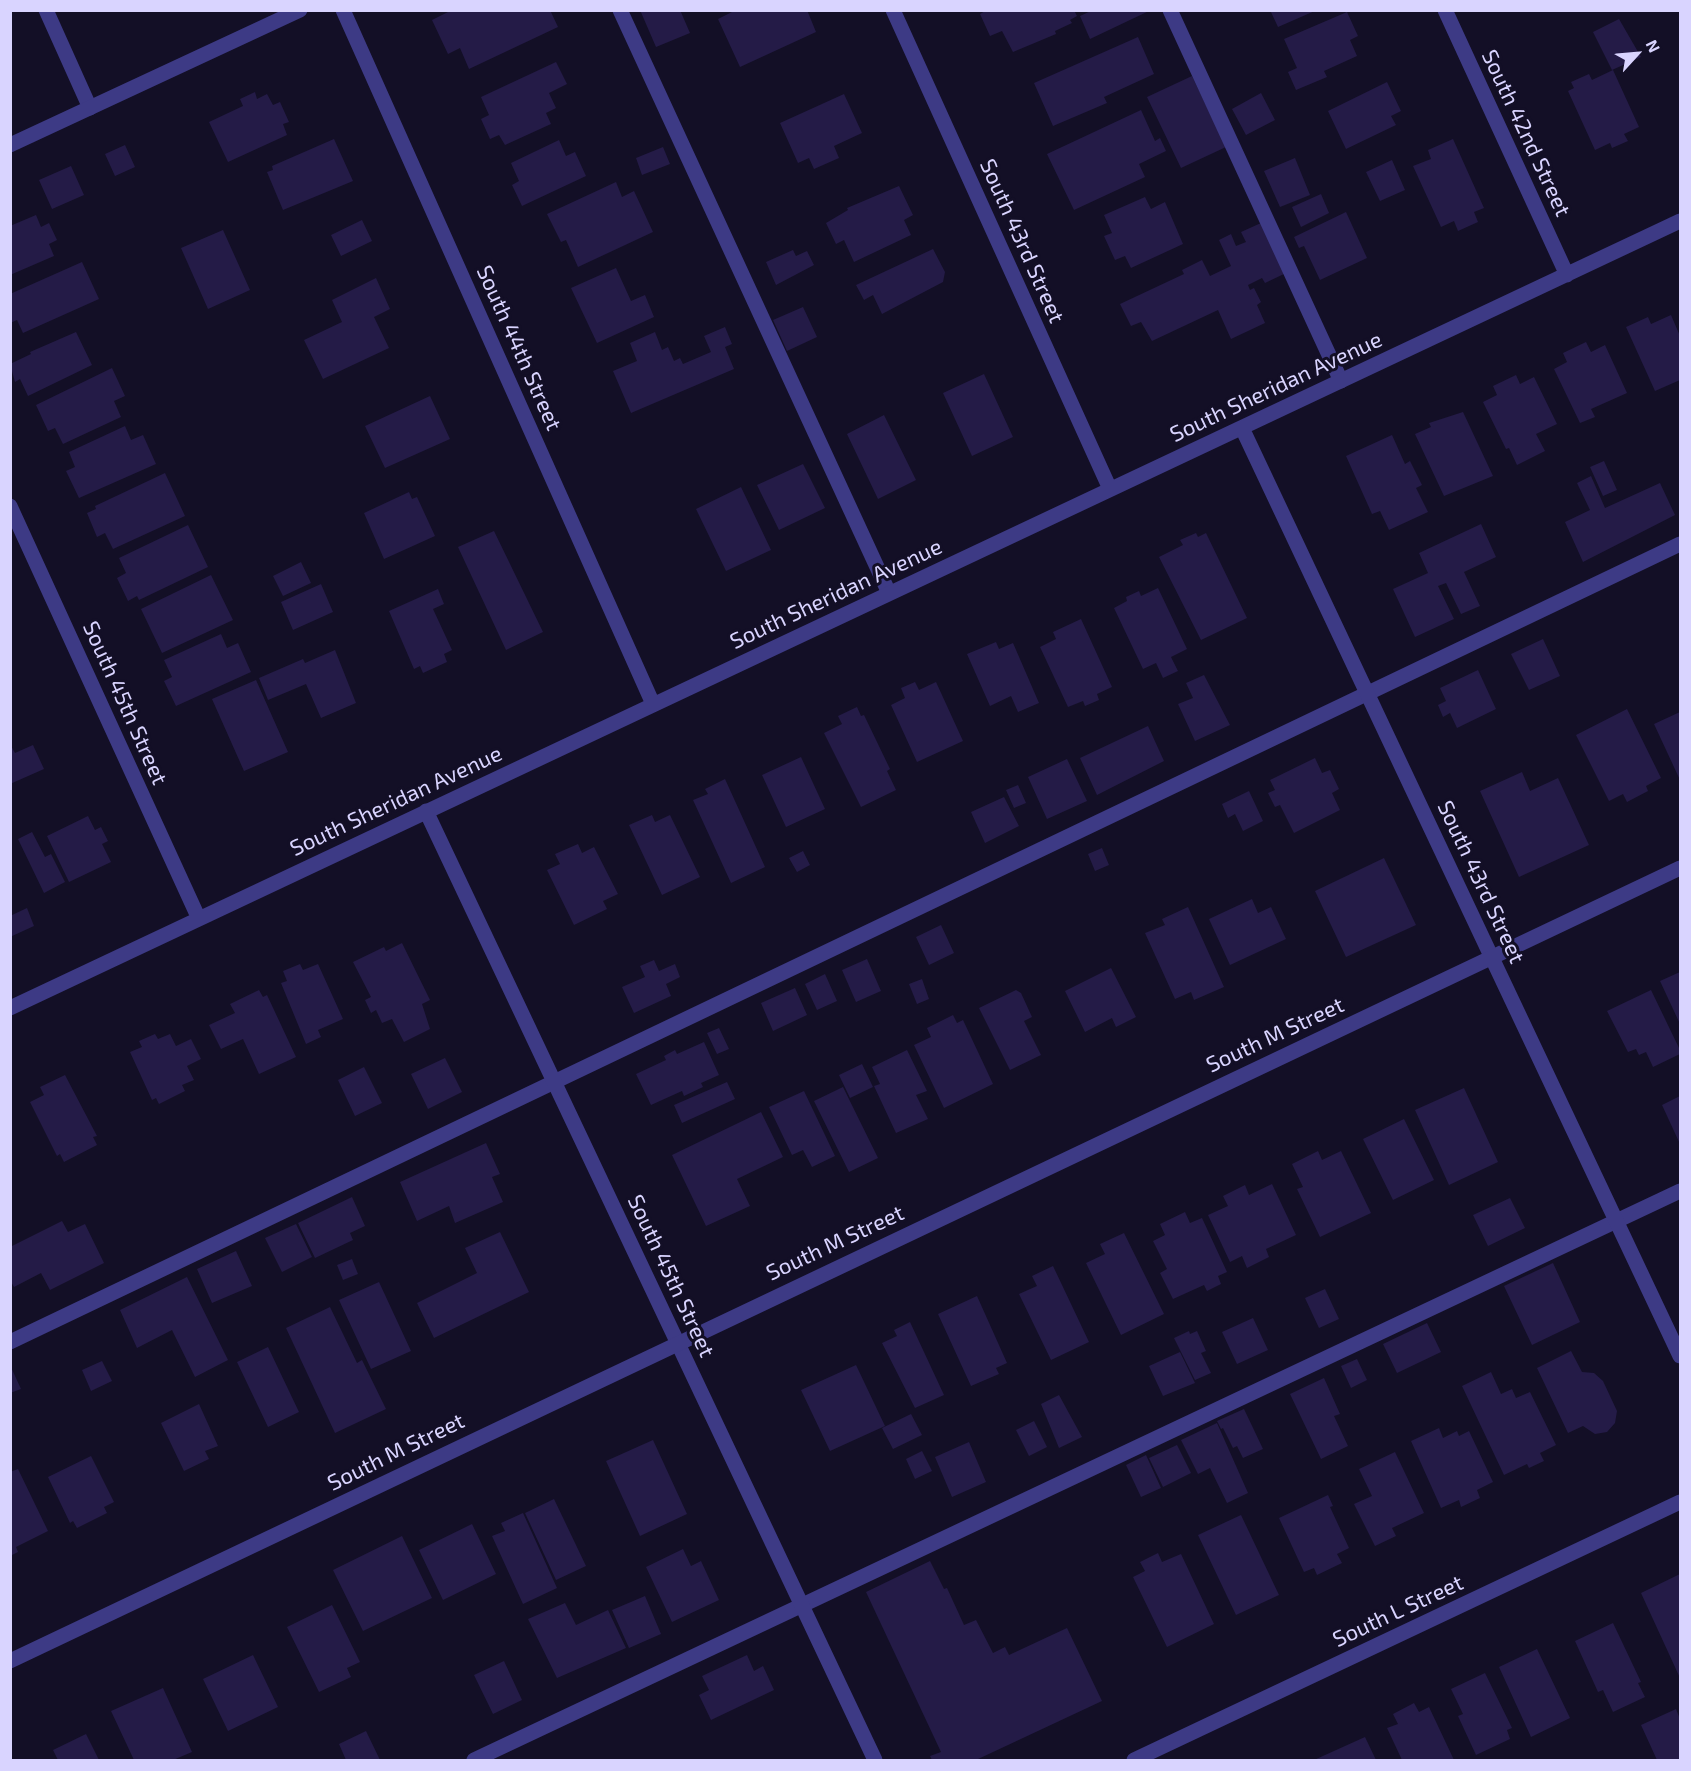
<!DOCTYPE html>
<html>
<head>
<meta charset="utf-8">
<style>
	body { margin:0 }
	#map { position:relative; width:1691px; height:1771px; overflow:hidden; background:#130f26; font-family:"Exo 2",sans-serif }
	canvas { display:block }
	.frame { position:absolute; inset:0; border:12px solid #d9d4ff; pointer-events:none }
	.north { position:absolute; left:1607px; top:24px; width:60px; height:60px; -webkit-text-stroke:4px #130f26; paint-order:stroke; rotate:64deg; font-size:16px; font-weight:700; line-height:24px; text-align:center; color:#d9d4ff }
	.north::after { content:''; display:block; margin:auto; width:21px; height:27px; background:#d9d4ff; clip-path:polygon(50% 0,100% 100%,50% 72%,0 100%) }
</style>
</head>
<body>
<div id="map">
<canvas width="1691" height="1771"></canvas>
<div class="frame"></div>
<div class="north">N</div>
</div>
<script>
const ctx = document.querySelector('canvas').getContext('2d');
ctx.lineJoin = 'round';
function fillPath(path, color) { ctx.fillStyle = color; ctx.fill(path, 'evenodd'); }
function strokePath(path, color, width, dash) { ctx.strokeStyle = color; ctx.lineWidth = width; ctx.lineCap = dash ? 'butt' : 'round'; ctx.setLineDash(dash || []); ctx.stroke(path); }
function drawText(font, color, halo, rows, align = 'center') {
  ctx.font = font + ' "Exo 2",sans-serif'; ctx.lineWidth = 6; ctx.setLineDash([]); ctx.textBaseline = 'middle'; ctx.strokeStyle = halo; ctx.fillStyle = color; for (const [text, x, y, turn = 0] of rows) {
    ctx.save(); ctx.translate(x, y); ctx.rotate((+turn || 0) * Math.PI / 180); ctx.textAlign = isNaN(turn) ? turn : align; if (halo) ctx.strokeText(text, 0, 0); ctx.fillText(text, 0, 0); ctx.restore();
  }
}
fillPath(new Path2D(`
	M452,10h98l8,17 -89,42 -9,-21 -12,6 -16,-34z
	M640,10h40l10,23 -34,14z
	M736,10h71l9,22 -76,35 -22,-48z
	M987,10h87l3,6 -7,4 2,3 -17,8 1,3 -43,18 -11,-21 -12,5 -10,-22z
	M1093,10h58l-61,29 -10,-23z
	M1270,10h47l-39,17z
	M1347,12l11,24 -8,4 7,16 -33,15 3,6 -31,13 -8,-18 9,-4 -13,-29z
	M1619,19l22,38 -29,13 -19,-38z
	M1138,37l16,37 -50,23 3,6 -54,23 -19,-43z
	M556,62l11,22 -18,9 7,15 -10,5 5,11 -46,21 -6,-10 -9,4 -9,-20 8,-4 -8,-18z
	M1613,70l26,57 -15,7 4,7 -16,7 -2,-5 -15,7 -27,-59 6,-3 -3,-6 18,-8 3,6z
	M1192,76l34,71 -45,21 -34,-71z
	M1387,82l14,29 -10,5 5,9 -50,24 -18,-38z
	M255,92l2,7 10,-5 6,11 7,-3 9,20 -6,2 4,11 -59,27 -19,-40 34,-16 -3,-7z
	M1261,93l14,27 -29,15 -14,-26z
	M844,94l18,39 -28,13 5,12 -25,11 -5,-11 -11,5 -18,-40z
	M1141,110l14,31 5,-3 6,13 -27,13 6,13 -71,33 -27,-56z
	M334,139l19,42 -70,29 -16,-38 6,-2 -1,-4z
	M1453,139l31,69 -10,4 4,10 -20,9 -4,-10 -13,6 -28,-61 18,-7 -3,-9z
	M559,140l7,16 9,-4 11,24 -64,30 -10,-21 7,-4 -8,-18z
	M125,145l10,22 -20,9 -10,-22z
	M663,147l7,17 -28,11 -6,-17z
	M1295,158l15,37 -30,12 -16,-36z
	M1392,160l13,30 -25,11 -14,-29z
	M71,166l13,29 -32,14 -13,-29z
	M616,182l6,15 12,-6 19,41 -75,35 -12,-27 -5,2 -14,-28z
	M899,186l14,29 -9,5 7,15 -57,27 -10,-22 -8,4 -10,-21 22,-13 -1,-2z
	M1321,194l8,19 -28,14 -9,-20z
	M1145,197l6,12 14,-7 18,42 -52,24 -6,-12 -10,4 -11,-24 8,-3 -8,-18z
	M1346,212l21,46 -47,22 -16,-34 -5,2 -5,-11z
	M36,215l5,12 8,-4 8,17 -8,4 5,12 -44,19v-49z
	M362,220l10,21 -31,15 -10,-21z
	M1261,223l25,50 -21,10 -3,-5 -14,7 2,5 4,-2 7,14 -4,3 8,18 -34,16 -13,-29 -66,31 -11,-19 -10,4 -11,-22 64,-30 -2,-4 20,-10 8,16 21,-10 -12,-26 12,-6 5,12 10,-4 -5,-10z
	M223,230l27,60 -42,19 -27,-61z
	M933,249l12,23 -2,10 -61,32 -9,-19 -9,5 -8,-15z
	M793,250l3,6 11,-5 7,14 -38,20 -10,-23z
	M82,262l17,37 -76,34 -6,-13 -7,3v-29z
	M616,268l15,33 14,-6 9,22 -57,26 -26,-55z
	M376,278l14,31 -16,8 15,31 -66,31 -19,-39 38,-18 -10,-22z
	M803,307l14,30 -30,14 -14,-31z
	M1671,315l9,21v44l-25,11 -29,-64 22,-10 3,7z
	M725,327l7,17 -7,3 9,22 -103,44 -18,-42 24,-10 -7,-18 25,-11 7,18 6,-3 6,14 6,-3 3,6 28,-12 -7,-16z
	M76,332l16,33 -64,31 -8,-17 -5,3 -5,-18 21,-10 -1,-2z
	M1586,342l5,10 14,-7 22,48 -36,16 4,8 -15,6 -26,-54 13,-7 -4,-9z
	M112,368l13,28 -11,5 7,16 -58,27 -8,-16 -7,3 -12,-26z
	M984,374l29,63 -41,19 -29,-63z
	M1516,375l4,9 14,-7 23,47 -21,10 9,17 -28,14 -8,-17 -3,1 -23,-47 14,-7 -4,-9z
	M430,396l20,43 -65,29 -20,-42z
	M1463,412l30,64 -49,20 -29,-62 16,-7 -2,-4z
	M884,415l32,65 -38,19 -31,-65z
	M125,426l6,14 12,-5 13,29 -77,34 -13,-27 9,-4 -6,-15z
	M1392,435l13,29 5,-3 12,24 -6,3 12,24 -39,18 -9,-19 -8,3 -26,-58z
	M1604,461l13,29 -14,6 -13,-29z
	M803,464l22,44 -46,22 -22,-45z
	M165,473l20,43 -72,33 -8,-16 -8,4 -10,-24 9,-4 -1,-3z
	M1591,476l14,32 55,-25 15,32 -92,47 -18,-40 25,-12 -13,-27z
	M741,487l30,63 -45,21 -30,-62z
	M409,492l3,7 5,-2 18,39 -51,23 -20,-46z
	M1481,524l15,33 -32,15 16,34 -19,8 -15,-31 -8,3 16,33 -39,18 -22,-48 35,-16 -9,-20z
	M188,525l20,42 -69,33 -2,-4 -9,5 -11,-23 9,-5 -7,-15z
	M494,531l49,101 -37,18 -48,-103z
	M1196,533l2,4 8,-4 41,85 -46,22 -42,-83 24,-12 -3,-5z
	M301,562l10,21 -28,13 -10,-20z
	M211,575l22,45 -71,33 -21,-44z
	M321,584l12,28 -40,18 -12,-28z
	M1158,588l29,61 -16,8 7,14 -15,7 -7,-15 -13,6 -29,-61 13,-7 -1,-4 13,-6 2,5z
	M438,589l6,15 -11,5 19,41 -8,4 3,8 -24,11 -3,-7 -6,3 -25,-58z
	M1081,619l31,68 -15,7 2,6 -14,6 -2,-5 -15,6 -28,-60 16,-8 -3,-7z
	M221,634l6,14 11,-5 13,29 -75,34 -12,-25 8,-4 -8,-17z
	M1543,639l17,37 -31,14 -18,-36z
	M996,642l3,7 14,-6 26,60 -21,9 -7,-16 -21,10 -23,-52z
	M335,650l21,53 -35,15 -15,-34 -38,16 -9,-22 44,-19 2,4z
	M1478,670l18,39 -39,19 -7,-15 -7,4 -5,-12 8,-4 -6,-13z
	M1204,675l26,50 -35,16 -17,-37 15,-6 -7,-15z
	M256,680l32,72 -44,19 -32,-72z
	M915,682l4,8 17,-8 27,59 -46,21 -26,-57 14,-7 -4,-10z
	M857,707l4,9 3,-1 26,54 -3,2 9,19 -35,17 -37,-74 18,-9 -4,-8z
	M1627,709l34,69 -15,8 2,5 -21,11 -4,-8 -14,7 -33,-66z
	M1680,712v68l-26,-56z
	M1148,726l16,35 -67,34 -17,-37z
	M10,744l5,9 18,-8 11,24 -34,15z
	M801,757l24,52 -39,18 -24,-52z
	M1315,758l7,15 8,-3 9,19 -7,4 8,17 -46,23 -14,-28 -5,2 -7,-14 7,-3 -5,-10z
	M1067,759l20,42 -40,18 -19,-42z
	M1522,772l8,19 28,-13 31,67 -70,32 -39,-86z
	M725,779l40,88 -34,16 -38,-83 15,-6 -3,-5z
	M1018,785l8,18 -12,5 -8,-18z
	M1249,791l14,30 -20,10 -8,-17 -7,4 -6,-14z
	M1004,797l15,29 -34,17 -14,-31z
	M652,815l3,7 15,-7 30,62 -38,18 -33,-70z
	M88,816l7,14 6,-3 7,14 -6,3 9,18 -42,20 -22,-46z
	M32,832l13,25 6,-3 14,28 -21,11 -26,-54z
	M578,844l4,9 12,-6 24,47 -15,7 4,8 -33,16 -27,-55 13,-6 -5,-10z
	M1102,848l7,17 -14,6 -7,-17z
	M803,851l7,14 -13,7 -8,-14z
	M1384,858l32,67 -70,32 -31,-66z
	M1252,899l6,14 13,-6 15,32 -56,26 -21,-46z
	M1188,907l36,80 -30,13 -3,-8 -16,7 -30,-66 20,-8 -3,-6z
	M27,908l7,18 -24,11v-21z
	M941,925l13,28 -25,12 -13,-28z
	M402,943l28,57 -8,4 8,25 -26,13 -12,-23 -10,4 -6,-13 -5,3 -6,-13 6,-3 -18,-35 31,-15 2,4z
	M867,959l14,32 -25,11 -14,-32z
	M654,960l5,11 16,-7 5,13 -14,7 5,12 -37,17 -12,-26 23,-10 -5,-11z
	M300,964l3,6 15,-6 25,55 -25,11 3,7 -15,7 -25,-61 6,-2 -4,-10z
	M1111,968l25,49 -20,10 -4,-9 -27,14 -20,-41z
	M1680,972v52l-20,-43z
	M825,974l12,27 -20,9 -12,-26z
	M922,979l7,20 -12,5 -8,-20z
	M795,988l12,27 -34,16 -12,-28z
	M259,990l4,7 4,-2 29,62 -37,17 -16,-35 -22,10 -12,-24 26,-12 -5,-9z
	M1016,990l5,3 11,24 -8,4 17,34 -31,15 -31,-62z
	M1651,990l29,60v4l-27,13 -7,-15 -7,3 -3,-6 -8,3 -21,-41z
	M953,1015l4,8 6,-3 30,64 -49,24 -30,-63 17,-8 -4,-9z
	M719,1028l10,21 -12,5 -10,-21z
	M155,1034l3,5 12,-5 6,12 15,-7 10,20 -14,7 7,14 -12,5 3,6 -26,13 -3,-6 -4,2 -22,-48 12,-5 -3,-6z
	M704,1042l15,33 -18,8 2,4 -19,9 -2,-5 -31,14 -15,-31 30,-14 -2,-4 11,-6 2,4z
	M907,1050l20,41 -11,4 12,24 -32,14 -22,-47 6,-2 -8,-17z
	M445,1058l17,34 -34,17 -17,-35z
	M862,1064l11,23 -23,11 -11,-23z
	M364,1067l18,36 -27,13 -17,-36z
	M65,1075l32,61 -4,1 4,8 -33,17 -4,-8 -3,2 -27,-54 14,-7 -4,-8z
	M727,1082l8,17 -53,24 -8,-18z
	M843,1087l35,71 -29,14 -35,-71z
	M1464,1088l34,74 -49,23 -34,-75z
	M804,1091l31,65 -23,11 -9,-17 -11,5 -23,-48z
	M1680,1096v48l-18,-39z
	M761,1112l22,45 -46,22 13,27 -44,20 -34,-71z
	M1404,1119l30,61 -41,20 -30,-61z
	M486,1143l14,31 -8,3 11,25 -48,21 -6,-17 -32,15 -17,-39z
	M1318,1151l4,9 19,-9 30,62 -51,24 -23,-48 6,-2 -11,-23z
	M1272,1184l24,51 -30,14 3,8 -22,11 -5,-12 -12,6 -22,-47 20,-9 -5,-10 22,-11 4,10z
	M352,1197l13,29 -15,7 3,7 -38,18 -17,-35z
	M1510,1198l15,30 -37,18 -15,-31z
	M1185,1212l5,11 12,-5 25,54 -9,4 3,8 -14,7 -3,-6 -31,14 -13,-26 7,-4 -14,-28 12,-6 -5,-11z
	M62,1221l6,11 17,-8 19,39 -54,27 -9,-17 -27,14 -4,-7v-33z
	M296,1224l16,33 -30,15 -17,-34z
	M500,1232l29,60 -95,46 -17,-35 60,-30 -12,-25z
	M1124,1233l40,81 -43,21 -35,-72 19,-9 -5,-10z
	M236,1251l16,35 -40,17 -15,-34z
	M352,1259l6,15 -15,6 -6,-15z
	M1553,1263l27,59 -48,23 -28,-59z
	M1053,1266l36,76 -38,18 -32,-66 18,-8 -5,-10z
	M187,1277l41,83 -33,17 -23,-47 -35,18 -17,-38z
	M379,1282l32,69 -40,18 -32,-69z
	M1325,1289l14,30 -20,9 -14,-30z
	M977,1296l30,67 -11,5 3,6 -28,12 -33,-72z
	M330,1307l27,56 5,-3 24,49 -51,24 -49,-105z
	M1253,1318l15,32 -31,14 -15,-32z
	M910,1322l34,73 -29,13 -33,-65 15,-7 -3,-6z
	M1427,1323l14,29 -44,21 -14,-29z
	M1189,1331l1,3 7,-3 9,20 -5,2 10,20 -16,7 -21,-42z
	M268,1347l31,65 -31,15 -31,-65z
	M1571,1351l11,21 12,1 9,8 14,30 -2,12 -8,9 -12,2 -12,-8 -15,7 -31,-65z
	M1180,1352l15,31 -32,13 -14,-30z
	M1357,1359l10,21 -16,8 -10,-22z
	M102,1361l10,20 -21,10 -9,-21z
	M10,1365l11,24 -11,4z
	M856,1365l29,61 -55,25 -29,-61z
	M1491,1372l10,22 11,-5 4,9 14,-6 26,53 -16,8 4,8 -15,7 -2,-4 -23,11 -42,-89z
	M1324,1378l16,36 -6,2 14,30 -27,13 -31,-65z
	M1059,1395l23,42 -23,11 -18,-44z
	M199,1404l19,42 -13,5 4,8 -25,12 -23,-48z
	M1244,1409l19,40 -20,9 -6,-12 -4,2 -10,-20 -2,1 -4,-8z
	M911,1414l11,21 -29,14 -11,-21z
	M1034,1421l13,26 -18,9 -13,-26z
	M1217,1423l31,70 -21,10 -17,-35 -12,6 -17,-34z
	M1439,1428l4,10 14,-7 2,5 10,-5 24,51 -16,8 3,8 -19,9 -2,-7 -18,8 -30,-67z
	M653,1440l34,74 -47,22 -34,-75z
	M969,1442l17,40 -34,15 -17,-40z
	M1177,1445l14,28 -28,14 -14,-29z
	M922,1451l10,20 -17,8 -9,-20z
	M1395,1452l29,61 -32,15 4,8 -21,10 -21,-42 18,-8 -13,-27z
	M1146,1455l15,33 -20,9 -15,-32z
	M91,1456l23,46 -10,5 3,6 -30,15 -4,-7 -3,2 -22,-46z
	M18,1469l30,62 -32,16 2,5 -8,4v-84z
	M1328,1495l5,11 -3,1 19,41 -12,6 5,9 -25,12 -3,-7 -10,4 -25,-54z
	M554,1499l32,67 -30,14 -31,-67z
	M523,1513l34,75 -34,16 -31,-68 13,-5 -4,-8z
	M1241,1515l38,80 -43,20 -38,-80z
	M472,1524l24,50 -53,26 -24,-50z
	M402,1536l30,62 -69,33 -30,-61z
	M683,1549l8,17 10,-5 18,39 -47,22 -26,-55z
	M1158,1553l4,9 19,-8 33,70 -47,23 -34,-70 12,-6 -5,-9z
	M930,1561l14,28 3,-1 17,37 12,-5 17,33 12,-6 4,8 58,-27 35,73 -126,59h-44l-2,-4 11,-4 -75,-160z
	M1680,1574v104l-39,-85z
	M645,1596l16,38 -32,14 -17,-38z
	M565,1603l11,22 32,-15 18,38 -69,30 -29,-59z
	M332,1605l28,57 -13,6 4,9 -32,15 -32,-65z
	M1613,1623l28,59 -3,1 7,14 -32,15 -10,-22 -5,2 -23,-51z
	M1537,1649l33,69 -39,19 -32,-70z
	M253,1655l25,52 -50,24 -25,-52z
	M747,1655l7,16 9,-5 11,24 -63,30 -12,-25 10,-5 -7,-14z
	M504,1661l18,39 -29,14 -19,-39z
	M1485,1673l27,55 -5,2 3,9 -34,16 -18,-39 5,-2 -12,-25z
	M163,1688l29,64 -19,8h-39l-23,-49z
	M1414,1703l5,9 10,-5 25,53h-52l-15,-32 11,-4 -5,-10z
	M1676,1709l4,10v41h-23l-16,-35z
	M366,1731l14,29h-34l-7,-16z
	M86,1734l13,26h-41l-5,-10z
	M1365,1737l11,23h-62z`), '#241b47');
strokePath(new Path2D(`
	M46,10l44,98
	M620,10l269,583
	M1170,10l171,371
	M10,1342l1670,-798
	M474,1760l1206,-569`), '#3d3a85', 15);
strokePath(new Path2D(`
	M343,10l310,694
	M893,10l217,479
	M1445,10l122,265
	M10,145l290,-135
	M1242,428l250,530
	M10,506l189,413
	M426,811l449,949
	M10,1008l1670,-787
	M1134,1760l546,-258`), '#3d3a85', 15);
strokePath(new Path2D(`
	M1492,958l188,398
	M10,1661l1670,-793`), '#3d3a85', 15);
drawText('22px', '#d9d4ff', '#130f26', [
	["South 42nd Street",1526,133,65],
	["South 43rd Street",1022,241,66],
	["South 44th Street",519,348,66],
	["South Sheridan Avenue",1276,387,-25],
	["South Sheridan Avenue",836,594,-25],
	["South 45th Street",125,703,66],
	["South Sheridan Avenue",396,801,-25],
	["South 43rd Street",1481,882,65],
	["South M Street",1275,1035,-25],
	["South M Street",835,1243,-25],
	["South 45th Street",671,1276,65],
	["South M Street",396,1452,-26],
	["South L Street",1398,1611,-25]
]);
</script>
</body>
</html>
